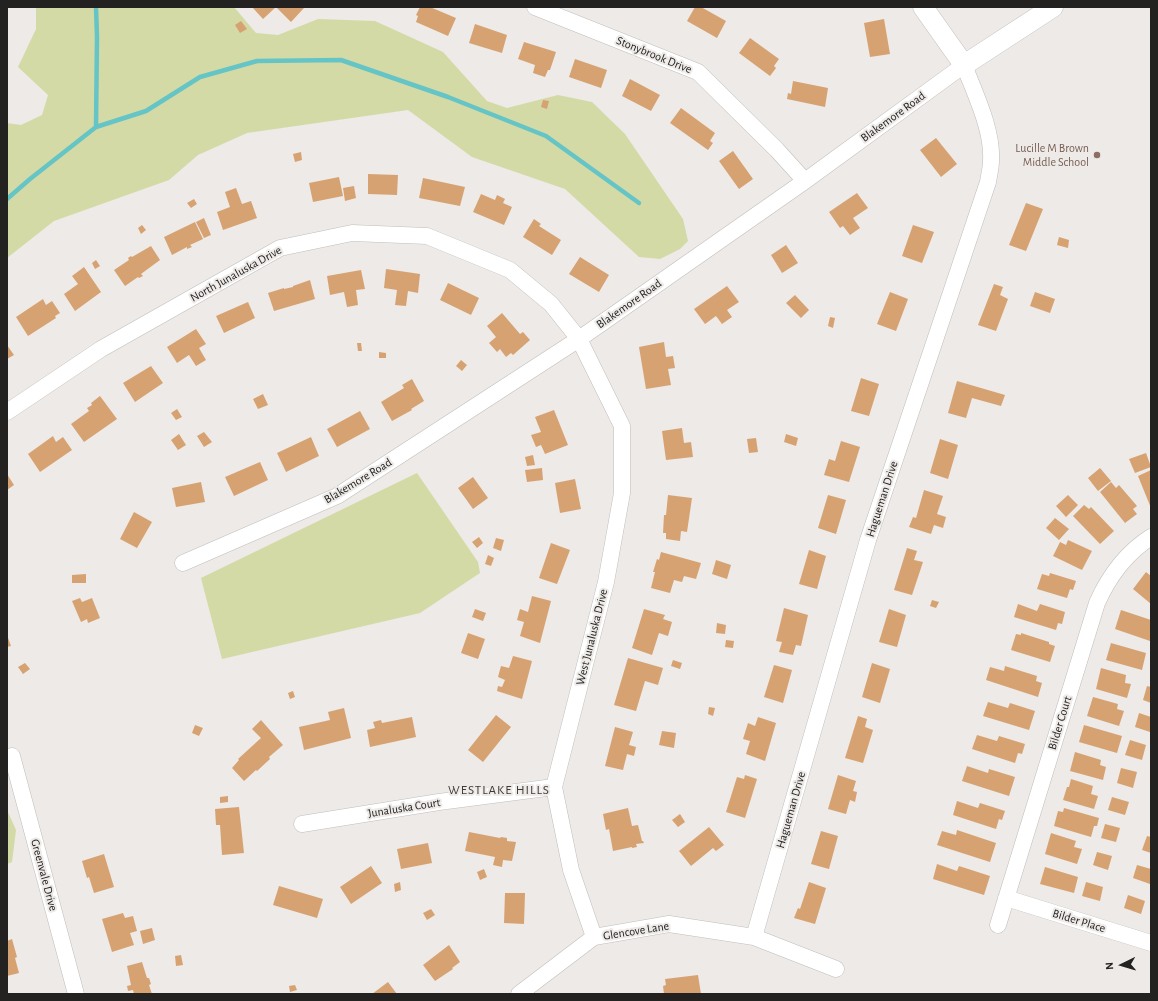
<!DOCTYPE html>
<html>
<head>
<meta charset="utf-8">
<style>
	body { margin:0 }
	#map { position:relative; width:1158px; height:1001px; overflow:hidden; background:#edeae7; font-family:"Alegreya Sans",sans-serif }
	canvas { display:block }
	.frame { position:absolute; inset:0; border:8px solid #232221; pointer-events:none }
	.north { position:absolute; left:1102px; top:945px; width:40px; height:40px; -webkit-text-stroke:3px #edeae7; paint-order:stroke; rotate:265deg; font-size:11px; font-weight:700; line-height:16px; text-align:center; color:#232221 }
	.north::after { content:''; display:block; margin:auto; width:14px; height:18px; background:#232221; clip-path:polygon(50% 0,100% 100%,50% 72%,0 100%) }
</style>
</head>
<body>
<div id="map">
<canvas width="1158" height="1001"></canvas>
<div class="frame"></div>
<div class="north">N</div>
</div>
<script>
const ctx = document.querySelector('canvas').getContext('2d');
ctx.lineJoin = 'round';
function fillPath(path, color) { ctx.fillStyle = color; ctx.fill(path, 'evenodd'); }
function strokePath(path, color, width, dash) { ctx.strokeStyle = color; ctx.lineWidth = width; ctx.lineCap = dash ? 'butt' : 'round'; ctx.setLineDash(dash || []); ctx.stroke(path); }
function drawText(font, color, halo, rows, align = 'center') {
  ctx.font = font + ' "Alegreya Sans",sans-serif'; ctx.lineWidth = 4; ctx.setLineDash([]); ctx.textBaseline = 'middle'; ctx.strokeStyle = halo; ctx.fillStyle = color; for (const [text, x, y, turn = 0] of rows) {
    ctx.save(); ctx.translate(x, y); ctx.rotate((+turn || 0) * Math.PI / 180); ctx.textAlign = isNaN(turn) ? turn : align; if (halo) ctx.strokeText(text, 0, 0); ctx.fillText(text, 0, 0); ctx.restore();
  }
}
fillPath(new Path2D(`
	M36,7h198l22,26 22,2 40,-16 57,2 68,31 44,49 20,7 51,-13 34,7 33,32 58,85 5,22 -8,8 -20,10 -21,-2 -74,-68 -93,-32 -64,-47 -161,23 -49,22 -29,25 -115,41 -47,37v-135l14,2 21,-10 6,-20 -30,-28 18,-38z
	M417,473l61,89 2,11 -60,40 -198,46 -21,-81z
	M7,810l9,20 -4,32 -5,2z`), '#d4daa6');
strokePath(new Path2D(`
	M96,7l1,30 -1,90
	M7,199l23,-20 66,-52 50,-16 54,-34 57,-16 84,-1 107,37 98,39 93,67`), '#65c4c5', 4.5);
fillPath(new Path2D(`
	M252,7h24l-13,12z
	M276,7h27l1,1 -13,14z
	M420,7h10l26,11 -8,18 -32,-14 2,-6 -2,-1z
	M695,7h6l25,14 -9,17 -30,-17z
	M884,19l6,35 -20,3 -6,-34z
	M241,21l6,8 -7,4 -5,-8z
	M475,24l32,11 -5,18 -33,-10z
	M750,38l29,21 -5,7 2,2 -6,8 -31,-23z
	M524,42l32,10 -6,18h-2l-3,7 -12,-4 2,-8 -17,-6z
	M575,59l32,11 -6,18 -32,-11z
	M630,79l30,16 -9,16 -29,-15z
	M793,81l35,7 -3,19 -38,-8 1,-6 3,1z
	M543,100l6,1 -2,8 -6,-2z
	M681,108l34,25 -5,8 3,2 -5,7 -38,-27z
	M936,138l21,26 -16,13 -21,-27z
	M733,151l20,28 -14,10 -20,-28z
	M301,152l1,8 -7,2 -2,-8z
	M368,174l30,1 -1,20 -29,-1z
	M339,177l4,19 -30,6 -4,-19z
	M423,178l42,9 -5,19 -41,-8z
	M354,186l2,12 -11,3 -2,-13z
	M236,188l6,16 9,-3 6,17 -34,12 -6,-18 13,-5 -5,-15z
	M857,193l11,15 -15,10 7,10 -10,7 -7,-9 -3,2 -11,-16z
	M481,194l14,6 2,-5 8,4 -2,4 9,4 -8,18 -31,-13z
	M194,199l3,5 -6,4 -4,-5z
	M1026,203l17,6 -17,42 -17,-6z
	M204,218l7,17 -7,3 -8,-16z
	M534,219l7,5 -2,2 22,14 -9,15 -29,-18z
	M195,222l8,17 -13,6 2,2 -5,2v-2l-15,8 -8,-18z
	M142,225l4,5 -5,4 -3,-6z
	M913,225l21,7 -12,31 -20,-7z
	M1059,237l10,3 -1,8 -11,-3z
	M786,245l12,18 -16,10 -11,-18z
	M151,246l9,14 -19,14 2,2 -4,2 -1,-1 -13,9 -11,-16 15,-10 -1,-2 3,-2 1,1z
	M580,257l29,18 -10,17 -30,-18z
	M96,260l4,6 -5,3 -3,-6z
	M84,267l17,25 -26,19 -11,-17 14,-10 -6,-8z
	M386,269l34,5 -2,19 -10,-2 -2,15 -11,-1 2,-15 -13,-2z
	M361,270l4,19 -9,1 2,15 -11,2 -3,-15 -14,3 -3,-19z
	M310,280l5,19 -41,12 -6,-18 16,-5v1l9,-2v-1z
	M448,283l31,15 -8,17 -31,-15z
	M994,284l9,3 -3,8 8,4 -12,32 -18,-6z
	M727,286l12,16 -12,8 5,7 -10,7 -6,-8 -11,8 -11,-15z
	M890,292l18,7 -12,32 -19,-7z
	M1035,292l20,7 -5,14 -20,-7z
	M795,295l14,15 -8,8 -15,-15z
	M43,299l3,6 6,-4 8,12 -5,3 1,2 -28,18 -12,-19z
	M248,302l7,16 -31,15 -8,-17z
	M502,313l18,21 3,-2 7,8 -17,15 -2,-2 -5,4 -6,-8 -3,3 -8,-9 7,-6 -9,-11z
	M830,317l5,1 -2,10 -5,-2z
	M196,329l10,15 -7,4 7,12 -10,6 -7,-11 -12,8 -10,-16z
	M664,342l2,15 7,-1 2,12 -7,1 3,16 -25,4 -7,-42z
	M357,343h4l1,8h-4z
	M7,345l7,10 -7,4z
	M379,352l7,1v5h-7z
	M461,360l6,5 -5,6 -6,-5z
	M151,366l12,17 -28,19 -12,-19z
	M861,378l18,6 -10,32 -18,-5z
	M412,379l12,22 -13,8 1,1 -20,11 -11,-19 23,-14 -2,-3z
	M957,381l48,14 -4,11 -29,-8 -6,20 -18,-5z
	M263,394l5,11 -10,4 -5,-10z
	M100,396l17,23 -33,23 -13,-18 18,-13 -2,-3 5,-3 -1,-2z
	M177,409l5,8 -6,3 -5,-7z
	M554,410l14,35 -23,9 -4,-9 -5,2 -5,-12 10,-3 -6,-15z
	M360,411l10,18 -33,18 -10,-18z
	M682,428l2,15 7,-1 2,15 -27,3 -4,-29z
	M204,432l8,10 -8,5 -7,-11z
	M179,434l7,11 -8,5 -7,-10z
	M786,434l12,4 -2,8 -12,-4z
	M53,436l3,6 7,-5 9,13 -32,22 -12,-18z
	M311,437l8,19 -33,16 -9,-19z
	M756,438l2,14 -9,1 -2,-14z
	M940,439l18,6 -10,34 -18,-6z
	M841,441l19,6 -11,35 -25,-7 5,-16 6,2z
	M1146,453l5,14 -16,6 -6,-14z
	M533,455l2,10 -8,1 -2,-9z
	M260,462l8,18 -34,16 -9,-19z
	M542,468l1,12 -16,2 -2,-12z
	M1100,468l11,13 -13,10 -10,-13z
	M1151,470v38l-13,-32z
	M7,474l7,11 -7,5z
	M473,477l15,21 -15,11 -15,-21z
	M575,479l6,30 -21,4 -5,-30z
	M201,482l4,20 -29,5 -4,-19z
	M1111,482l5,6 3,-3 18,21 -4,3 4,5 -12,9 -25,-31z
	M924,490l19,6 -6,18 9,3 -3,11 -9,-3 -3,9 -22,-7 4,-10 3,1z
	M668,495l24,3 -5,34 -6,-1 -1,10 -14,-2v-6h-3l1,-18h2z
	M828,495l18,5 -10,34 -18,-6z
	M1068,495l10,10 -12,12 -10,-11z
	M1084,505l5,4 2,-2 23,24 -14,13 -27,-28z
	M134,512l18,10 -15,26 -17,-9z
	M1055,518l14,11 -10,11 -13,-12z
	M479,537l4,6 -6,5 -5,-6z
	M496,538l8,2 -3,11 -8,-3z
	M1068,540l24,11 -10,19 -29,-14 7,-14 6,3z
	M551,543l19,7 -13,34 -18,-6z
	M907,548l10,3 -3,9 9,2 -11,33 -18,-5z
	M809,550l17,6 -9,33 -18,-5z
	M661,552l40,11 -5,16 -12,-3 -2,6 -8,-2 -4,13 -19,-5 4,-16h-2l4,-13 2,1z
	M488,555l6,3 -3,8 -6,-2z
	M716,560l15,5 -4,14 -15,-5z
	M1146,572l5,4v28l-18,-15z
	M1050,573l26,8 -3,9 -3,-1 -3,9 -30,-9 5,-15 7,2z
	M86,574v9h-14v-8z
	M532,596l19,5 -11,42 -20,-7 4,-14 -7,-2 3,-11 8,3z
	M80,598l2,4 10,-4 8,20 -12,5 -1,-4 -6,3 -9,-21z
	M932,600l7,2 -3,6 -6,-2z
	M1018,604l19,7 3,-7 25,8 -3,12 -4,-1 -2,7 -42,-13z
	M784,608l24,7 -7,31 -5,-1 -3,10 -14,-3 3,-10 -6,-1z
	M475,609l11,4 -3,8 -11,-4z
	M644,609l21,6 -2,4 9,3 -4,14 -9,-3 -7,22 -20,-7z
	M889,609l17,6 -9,32 -18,-5z
	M1121,610l30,10 -1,21 -35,-12z
	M717,623l9,2 -1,9 -9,-1z
	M468,633l17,6 -7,20 -17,-6z
	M1021,633l28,9v2l6,2 -5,16 -39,-12 5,-16 5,1z
	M7,635l4,11 -4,1z
	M726,640l8,1 -1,7 -8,-1z
	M1111,643l35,10 -4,17 -36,-10z
	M513,656l19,5 -10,38 -25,-8 1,-5 4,1 3,-7 -7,-3 3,-11 8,2z
	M628,658l35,10 -5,17 -13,-4 -9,30 -22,-6z
	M673,660l9,3 -2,6 -9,-3z
	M25,663l5,6 -7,5 -5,-7z
	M872,663l18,6 -10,34 -18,-6z
	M774,665l18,5 -9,33 -19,-6z
	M1005,666l32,10 -1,5 6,2 -4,14 -52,-17 4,-13 14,4z
	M1101,668l25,7 -1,8 6,1 -4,14 -31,-9z
	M1147,686l4,1v16l-8,-3z
	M293,691l2,6 -5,2 -2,-6z
	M1093,697l25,7 -1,5 7,2 -5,15 -32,-10z
	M988,702l20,6 2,-5 25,8 -6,19 -46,-14z
	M709,707l6,1 -2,8 -5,-2z
	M344,708l7,30 -47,12 -5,-23 31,-7 -2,-8z
	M1139,713l12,4 -1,15 -15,-5z
	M496,715l15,12 -28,35 -15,-12z
	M858,716l9,3 -2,8 8,3 -10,33 -18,-5z
	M412,717l4,20 -46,10 -3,-17 8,-2 -2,-6 8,-2 1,3z
	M758,717l18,6 -11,38 -19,-7 4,-13 -7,-2 5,-16 7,3z
	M261,720l22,25 -14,12 1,2 -13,12 -1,-1 -12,11 -12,-13 7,-8 -1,-1 23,-21 -9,-9z
	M195,725l8,3 -4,8 -7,-3z
	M1084,725l38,11 -5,17 -38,-11z
	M615,727l18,5 -4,13 7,2 -2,9 -7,-2 -4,16 -18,-4z
	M662,731l14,2 -2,15 -15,-3z
	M977,735l20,6 2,-5 26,8 -3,10 -4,-1 -3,10 -43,-14z
	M1130,740l16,5 -4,15 -17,-5z
	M1075,752l26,8 -1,5 6,2 -3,13 -33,-9z
	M967,766l21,7 1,-4 26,8 -6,19 -47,-15z
	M1121,768l16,4 -4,16 -16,-5z
	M745,775l12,4 -12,39 -19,-6 11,-35 7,2z
	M838,775l18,6 -3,10 4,1 -2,10 -5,-2 -4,14 -18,-5z
	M1071,779l22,7 -2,8 7,2 -4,13 -31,-9 4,-13h2z
	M228,796v6l-8,1v-6z
	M1112,797l17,5 -4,13 -17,-5z
	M957,801l21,7 2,-5 25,8 -3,9 -3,-1 -3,10 -43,-14z
	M239,807l5,46 -22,2 -2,-30h-4l-1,-16z
	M628,808l4,18 6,-1 4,16h1l1,2 -8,1 1,3 -5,1v-1l-19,4 -4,-22 -3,1 -3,-16z
	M1064,808l35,10 -2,8h-3l-3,11 -37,-11 4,-15 5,1z
	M680,814l5,8 -7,5 -6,-7z
	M1105,824l15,4 -4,14 -15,-4z
	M709,827l15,18 -8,6 -3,-3 -22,18 -12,-15z
	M957,830l39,13 -6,19 -53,-17 5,-14 14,4z
	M821,831l17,5 -9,33 -18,-5z
	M469,832l31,6 1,-1 6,1v3l9,1 -4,19 -9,-1 -1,7 -9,-2 2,-8 -30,-6z
	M1051,833l25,8 -2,6 8,2 -5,15 -32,-10z
	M1147,836l4,1v16l-9,-3z
	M428,843l4,20 -31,6 -4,-20z
	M1097,852l15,4 -4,14 -15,-5z
	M104,854l10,33 -20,6 -5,-16 -2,1 -5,-17z
	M937,864l20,7 2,-5 31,10 -6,19 -51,-16z
	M1137,865l14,4 -1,15 -17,-6z
	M371,866l11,17 -31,21 -11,-17z
	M1045,867l33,10 -4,16 -34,-9z
	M484,869l3,8 -7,3 -3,-8z
	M400,882l1,8 -6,2 -1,-8z
	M809,882l17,6 -11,36 -21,-6 4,-10 2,1z
	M1086,882l17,5 -3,14 -18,-5z
	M279,886l44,13 -6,19 -44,-13z
	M505,893h20l-1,31 -20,-1z
	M1128,895l17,6 -4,13 -17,-6z
	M431,909l4,6 -8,5 -4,-7z
	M123,913l2,5 8,-2 4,15 -7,2 4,12 -22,7 -10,-33z
	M152,928l3,12 -12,4 -3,-13z
	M12,939l5,18 -2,1 4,15 -12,3v-35z
	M449,945l11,17 -8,6 1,1 -18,12 -12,-16z
	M181,955l2,10 -7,1 -1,-10z
	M142,962l5,16h2l2,6 -2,1 3,9h-18l-1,-4 -5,1 -1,-5 4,-1 -4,-19z
	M698,975l3,19h-37l-1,-8 3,-1 -1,-6z
	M388,982l9,12h-25z
	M295,985l2,5 -7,2 -1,-6z`), '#d7a272');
const minor = new Path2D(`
	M535,7l163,65 79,78 28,31
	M7,412l94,-63 179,-101 72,-15 75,3 83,34 41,34 28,35 43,87v67l-16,89 -52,205 17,83 23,67
	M183,563l154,-67 242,-157 226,-158 159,-116c11,29 29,65 27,96 0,7 -2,14 -3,21l-120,358 -114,397
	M12,756l64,238
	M302,824l137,-22 115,-15
	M1006,898l145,45
	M998,925l99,-322c12,-27 29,-50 54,-66
	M519,994l75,-57 75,-13 85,13 82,32`);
const tertiary = new Path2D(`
	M923,7l41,58 89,-58`);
strokePath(minor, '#c0bdbb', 17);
strokePath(tertiary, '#c0bdbb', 21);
strokePath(minor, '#fff', 16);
strokePath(tertiary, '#fff', 20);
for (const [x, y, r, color] of [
	[1097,155,4,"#8d6e63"]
]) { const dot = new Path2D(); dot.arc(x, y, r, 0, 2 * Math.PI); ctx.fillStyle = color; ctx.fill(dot); strokePath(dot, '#edeae7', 1.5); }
drawText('12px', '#232221', '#edeae7', [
	["Stonybrook Drive",654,55,22],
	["Blakemore Road",893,117,-36],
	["North Junaluska Drive",236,274,-29],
	["Blakemore Road",629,304,-35],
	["Blakemore Road",358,481,-31],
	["Hagueman Drive",882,499,-72],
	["West Junaluska Drive",592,637,-76],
	["Bilder Court",1060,723,-73],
	["Junaluska Court",404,808,-9],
	["Hagueman Drive",791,810,-74],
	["Greenvale Drive",44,875,75],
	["Bilder Place",1079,921,17],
	["Glencove Lane",636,931,-9]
]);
drawText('12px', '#785e54', '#edeae7', [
	["Lucille M Brown",1089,148],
	["Middle School",1089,162]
], 'right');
ctx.letterSpacing = '1px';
drawText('13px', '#3c3a38', '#edeae7', [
	["WESTLAKE HILLS",499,790]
]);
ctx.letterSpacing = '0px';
</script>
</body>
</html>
